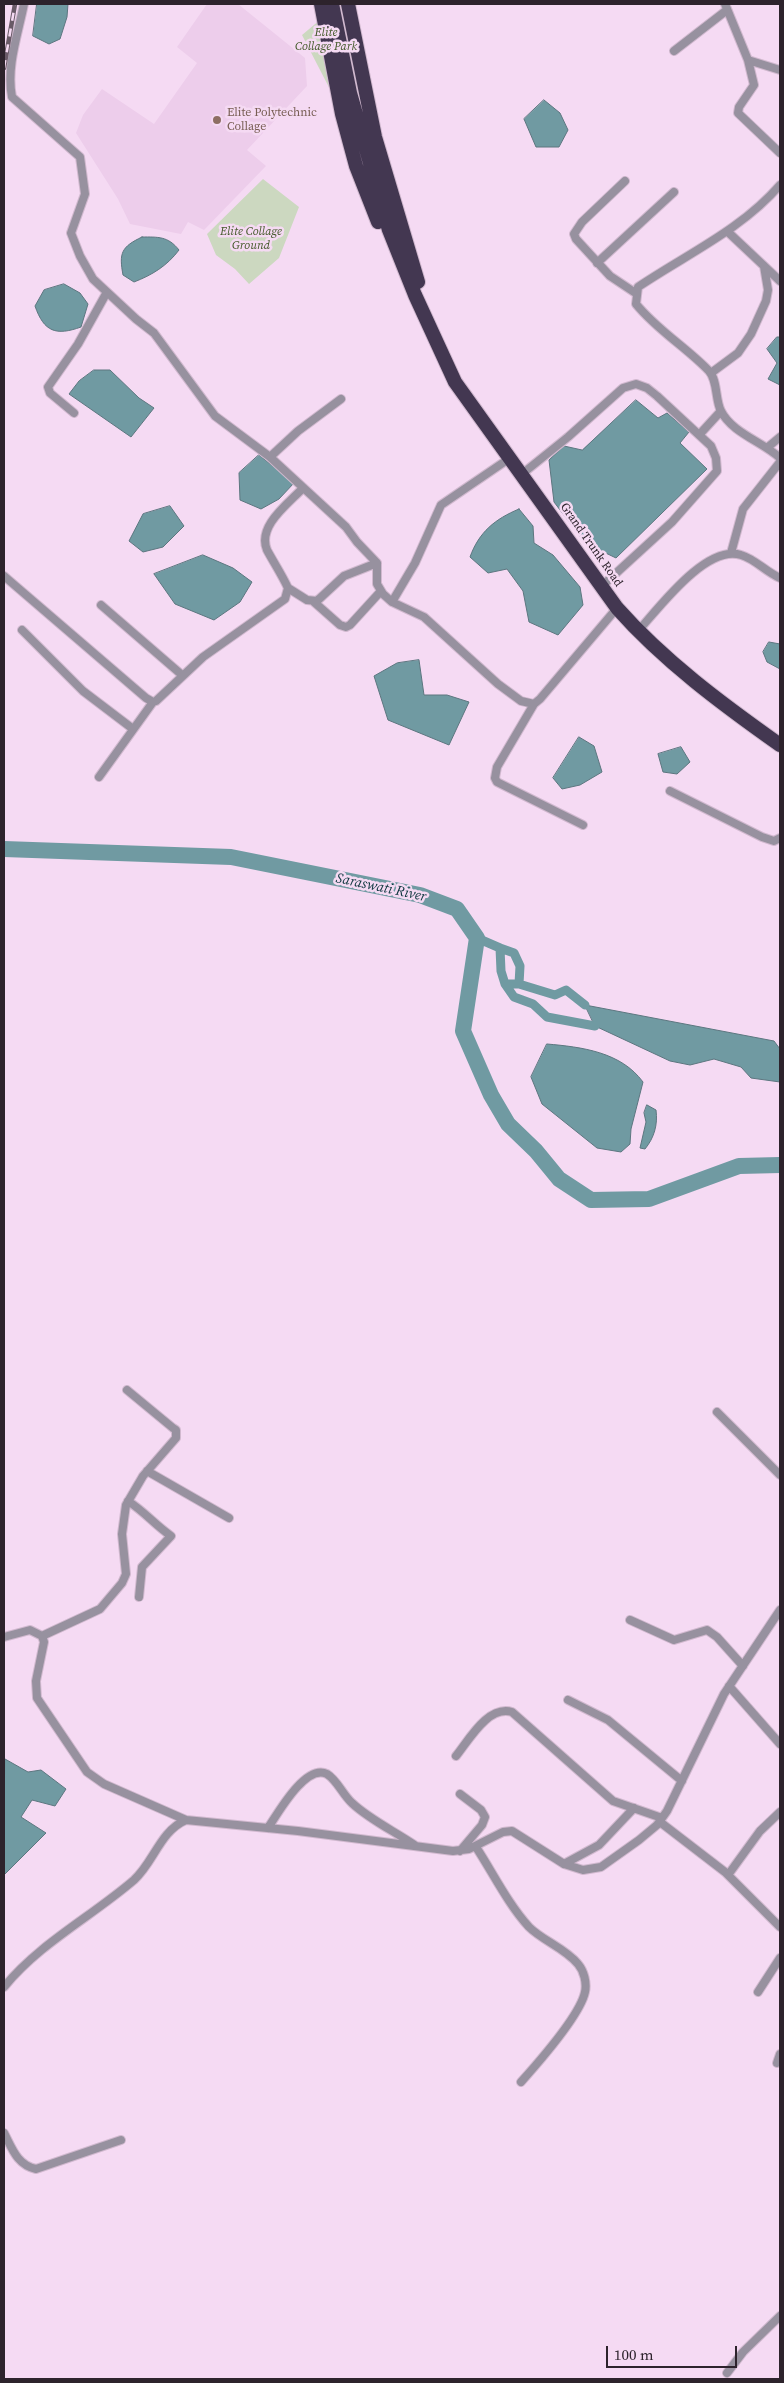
<!DOCTYPE html>
<html>
<head>
<meta charset="utf-8">
<style>
	body { margin:0 }
	#map { position:relative; width:784px; height:2383px; overflow:hidden; background:#f5daf3; font-family:"Source Serif 4",serif }
	canvas { display:block }
	.frame { position:absolute; inset:0; border:5px solid #2d232c; pointer-events:none }
	.scale { position:absolute; left:606px; top:2346px; width:131px; height:22px; box-sizing:border-box; border:2px solid #2d232c; border-top:0; padding-left:6px; font-size:15px; line-height:18px; white-space:nowrap; color:#2d232c; -webkit-text-stroke:4px #f5daf3; paint-order:stroke }
</style>
</head>
<body>
<div id="map">
<canvas width="784" height="2383"></canvas>
<div class="frame"></div>
<div class="scale">100 m</div>
</div>
<script>
const ctx = document.querySelector('canvas').getContext('2d');
ctx.lineJoin = 'round';
function fillPath(path, color) { ctx.fillStyle = color; ctx.fill(path, 'evenodd'); }
function strokePath(path, color, width, dash) { ctx.strokeStyle = color; ctx.lineWidth = width; ctx.lineCap = dash ? 'butt' : 'round'; ctx.setLineDash(dash || []); ctx.stroke(path); }
function drawText(font, color, halo, rows, align = 'center') {
  ctx.font = font + ' "Source Serif 4",serif'; ctx.lineWidth = 5; ctx.setLineDash([]); ctx.textBaseline = 'middle'; ctx.strokeStyle = halo; ctx.fillStyle = color; for (const [text, x, y, turn = 0] of rows) {
    ctx.save(); ctx.translate(x, y); ctx.rotate((+turn || 0) * Math.PI / 180); ctx.textAlign = isNaN(turn) ? turn : align; if (halo) ctx.strokeText(text, 0, 0); ctx.fillText(text, 0, 0); ctx.restore();
  }
}
fillPath(new Path2D(`
	M207,4h31l67,54 2,28 -60,64 19,16 -62,64 -16,-8 -7,12 -51,-10 -12,-25 -42,-66 7,-18 19,-26 52,35 43,-61 -20,-16z`), '#edcdeb');
fillPath(new Path2D(`
	M327,14l8,85 -33,-64z
	M263,179l36,28 -20,51 -30,26 -14,-15 -19,-14 -9,-21z`), '#ccd8c0');
const water = new Path2D(`
	M37,4h31l-1,13 -7,22 -11,5 -16,-8z
	M544,100l16,13 8,17 -9,17h-23l-12,-28z
	M142,237c16,0 26,-1 37,13 -12,16 -27,25 -45,32l-11,-7c-4,-22 -2,-28 19,-38z
	M64,284l16,9 8,11 -7,23c-25,9 -37,5 -46,-21l9,-16z
	M777,337h3v48l-12,-6 9,-16 -10,-14z
	M94,370h16l29,28 15,10 -23,29 -62,-43 10,-13z
	M636,400l22,18 9,-5 22,19 -9,11 27,26 -91,89 -31,-15 -31,-41 -5,-42 15,-14 18,4z
	M259,455l35,28 -15,16 -18,10 -21,-9 -1,-27z
	M170,506l14,20 -21,21 -20,5 -14,-11 14,-27z
	M519,509l14,17 1,17 19,12 27,32 3,18 -25,30 -29,-13 -6,-31 -16,-22 -19,4 -18,-16c9,-25 25,-38 49,-48z
	M203,555l30,13 19,14 -12,20 -26,18 -39,-16 -21,-30z
	M769,642l11,2v25l-13,-7 -4,-10z
	M419,660l5,35h23l22,7 -20,43 -61,-25 -14,-44 23,-13z
	M579,737l15,9 8,26 -22,13 -18,4 -9,-11z
	M681,747l9,15 -13,12 -14,-2 -5,-18z
	M585,1005l189,36 6,8v33l-29,-4 -10,-11 -27,-8 -24,6 -20,-4 -75,-35z
	M547,1044c35,3 74,8 96,38l-12,47 -1,15 -9,8 -24,-4 -55,-44 -11,-27z
	M647,1105l9,5c2,15 -2,28 -11,39l-5,-1 6,-26 -2,-9z
	M5,1759l23,13 13,-2 25,19 -11,17 -23,-6 -11,17 25,16 -42,42z`);
fillPath(water, '#709aa2');
strokePath(water, '#5c767f', 1);
strokePath(new Path2D(`
	M477,938l23,10 1,23 4,13 9,13 19,7 14,13 48,9
	M500,948l14,5 6,13 -1,18
	M505,984h14l36,11 11,-5 19,15`), '#709aa2', 9);
strokePath(new Path2D(`
	M4,849l227,8 189,38 37,14 20,29 -14,93 28,64 17,29 28,27 23,28 32,21 58,-1 90,-33 41,-1`), '#709aa2', 16);
const street = new Path2D(`
	M24,4c-6,30 -18,63 -12,93l68,60 5,37 -14,39 9,23 13,23 43,40 18,14 61,83 55,41 76,70 11,15 20,21v21l6,10 9,8 32,15 74,67 23,17 13,3 6,-5 77,-91
	M725,4l23,56 6,25 -15,22 -1,6 42,40
	M674,51l53,-41
	M748,60l32,10
	M625,181l-43,41 -8,12 2,5 34,37 27,18
	M780,185c-39,45 -93,69 -142,102l-2,17c21,26 50,43 73,67 9,10 6,29 12,40 11,22 42,31 59,47
	M728,232l52,49
	M597,263l77,-71
	M711,373l27,-20 13,-19 15,-33 2,-11 -4,-24
	M74,413l-24,-20 -2,-6 30,-43 29,-52
	M699,435l22,-24
	M768,447l12,-10
	M270,457l28,-26 43,-32
	M522,474l46,-37 55,-49 13,-4 11,4 10,8 54,50 5,12 1,13 -45,51 -70,64
	M731,553l12,-44 37,-47
	M4,576l142,122 7,4 3,-1 47,-44 82,-58 3,-11c-6,-13 -14,-25 -21,-38 -10,-24 21,-46 36,-62
	M288,588l19,12 10,1 27,-25 33,-13
	M314,602l26,23 6,2 4,-2 31,-34
	M392,602l23,-39 26,-58 69,-47
	M101,605l81,70
	M22,630l61,61 50,38
	M638,631c21,-23 68,-87 103,-76 14,4 25,17 39,23
	M534,704l-37,63 -2,11 2,4 86,43
	M99,777l54,-75
	M670,791l92,46 12,4 6,-3
	M717,1412l63,63
	M147,1471l82,47
	M128,1501c18,12 26,23 43,35l-29,31 -3,30
	M630,1620l44,20 33,-10 10,7 26,29
	M42,1636l58,-27 22,-26 4,-9 -4,-40 4,-29 17,-29 33,-38v-8l-3,-2 -46,-38
	M4,1637l26,-7 12,6 2,6 -8,39 1,17 50,74 17,12 82,36
	M729,1686l51,58
	M568,1700l40,20 74,61
	M456,1756c13,-16 32,-51 56,-44l101,89 49,17
	M460,1794l21,16 4,7 -3,8 -22,26
	M660,1822l65,50 55,55
	M268,1828c10,-15 38,-65 59,-54 10,6 16,21 25,29 18,17 44,29 64,43
	M476,1847c17,26 32,57 53,80 14,14 36,21 49,37 6,7 9,19 7,28 -5,24 -47,71 -64,90
	M564,1864l35,-19 35,-37
	M728,1875l32,-44 20,-19
	M4,1987c36,-44 87,-70 130,-107 20,-18 26,-49 52,-60l112,11 155,20 16,-2 34,-17 9,-1 52,33 19,6 18,-3 38,-27 18,-15 10,-14 57,-117 56,-84
	M758,1992l22,-34
	M777,2063l3,-9
	M4,2133c8,15 13,32 32,36l85,-29
	M727,2373l16,-21 37,-36`);
const highway = new Path2D(`
	M321,4l21,110 14,52 22,56
	M332,4l18,89 39,137 26,65 40,87 162,226c47,53 105,96 163,137
	M348,4l27,133 43,145`);
strokePath(street, '#d1b9cf', 10);
strokePath(highway, '#d1b9cf', 16);
strokePath(street, '#97919f', 8);
strokePath(highway, '#433751', 14);
const rail = new Path2D(`
	M4,68l11,-64`);
strokePath(rail, '#695a67', 4.5);
strokePath(rail, '#f5daf3', 2.5, [8]);
for (const [x, y, r, color] of [
	[217,120,5,"#8d6e63"]
]) { const dot = new Path2D(); dot.arc(x, y, r, 0, 2 * Math.PI); ctx.fillStyle = color; ctx.fill(dot); strokePath(dot, '#f5daf3', 2); }
drawText('italic 12px', '#435929', '#f5daf3', [
	["Elite",326,33],
	["Collage Park",326,47],
	["Elite Collage",251,232],
	["Ground",251,246]
]);
drawText('12px', '#785e54', '#f5daf3', [
	["Elite Polytechnic",227,113],
	["Collage",227,127]
], 'left');
drawText('12px', '#2d232c', '#f5daf3', [
	["Grand Trunk Road",591,545,55]
]);
drawText('italic 14px', '#0c353d', '#f5daf3', [
	["Saraswati River",381,888,12]
]);
</script>
</body>
</html>
